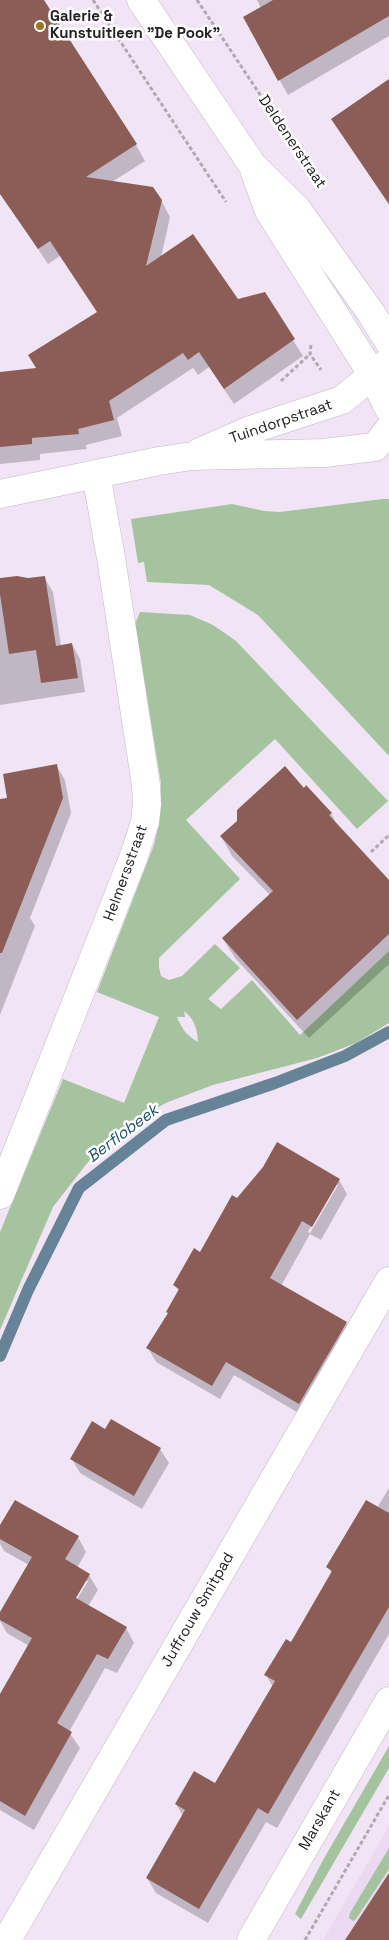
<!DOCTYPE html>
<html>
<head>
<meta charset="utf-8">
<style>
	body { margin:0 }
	canvas { display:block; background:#f1e5f5 }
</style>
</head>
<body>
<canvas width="389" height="1940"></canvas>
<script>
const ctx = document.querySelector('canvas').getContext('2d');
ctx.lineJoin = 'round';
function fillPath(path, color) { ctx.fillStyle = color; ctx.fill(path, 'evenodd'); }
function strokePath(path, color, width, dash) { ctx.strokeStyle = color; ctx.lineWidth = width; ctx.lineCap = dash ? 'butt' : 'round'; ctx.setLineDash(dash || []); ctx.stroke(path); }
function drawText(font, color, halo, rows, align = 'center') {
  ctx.font = font + ' "Space Grotesk",sans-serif'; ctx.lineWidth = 5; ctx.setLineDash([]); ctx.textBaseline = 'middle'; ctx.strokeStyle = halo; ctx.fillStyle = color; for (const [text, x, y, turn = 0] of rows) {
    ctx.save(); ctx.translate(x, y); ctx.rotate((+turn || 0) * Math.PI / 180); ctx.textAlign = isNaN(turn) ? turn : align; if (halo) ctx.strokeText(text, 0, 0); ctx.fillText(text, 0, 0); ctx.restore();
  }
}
fillPath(new Path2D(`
	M389,1826v114h-66z`), '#ead9f0');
fillPath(new Path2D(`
	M383,499h6v257l-131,-141 -49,-30 -62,-3 -3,-20 -6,1 -7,-44 101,-15 32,7 16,1z
	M140,612l50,3 23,10 23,16 152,160 -31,28 -82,-90 -89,81 54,59 -81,79v9l2,9 8,4 13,-4 33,-32 25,24 -32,31 13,10 31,-29 48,55 89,-84v72l-33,20 -39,15 -104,27 -45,17 -23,12 -15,10 -42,38 -35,45 -53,123v-98l63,-153 61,24 35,-86 -62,-25 57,-147 6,-27 1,-35 -26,-159zM184,1011c11,9 13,17 14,31 -12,-7 -16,-13 -21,-25h8z
	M389,1746v22l-88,151 -6,-5 28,-54z
	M389,1848v21l-33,50 -3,2 -4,-3 1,-5z`), '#a4c39e');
fillPath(new Path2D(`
	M0,0h43l93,145 9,16 -33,21 49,18 9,17 -9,41 77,42 26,-6 39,62 -69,48 -25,-37 -11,8 -5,-7 -76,50 5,18 -36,9 1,4 -47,5v6l-40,4v-91l38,-4 60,-56 -38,-57 -12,8 -20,-30 -28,-66z
	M257,0h132v36l-101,59 -44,-78 17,-9z
	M389,81v124l-57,-86z
	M44,577l9,15 8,54 11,-2 8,15 5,33 -85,13v-121z
	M56,765l9,15 6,33 -41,105 5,8 -35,89v-215l9,-1z
	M304,790l27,23 6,12 52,58v81l-80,74 -74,-80 -12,-19 47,-44 -38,-39 -11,-20z
	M339,1180l8,14 -26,46 -11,-6 -29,52 65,37 8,14 -47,81 -73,-43 -14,24 -64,-37 -8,-14 21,-34 10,-22 -4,-7 26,-32 36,-53zM335,1185h3l-28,48 -2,-1z
	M106,1431l54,18 9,14 -27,46 -62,-36 -8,-14z
	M389,1488v146l-112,194 -11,-6 -58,101 -52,-30 -9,-15 36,-62 -7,-12 40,-19 57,-98 -7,-12 25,-32 41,-69 -4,-7 49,-59z
	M0,1528l78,9 8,15 -9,16 12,7 9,15 -10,16 38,22 8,15 -17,30 -12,-5 -36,64 11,16 -46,82 -34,-20v-114l29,-50 -22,-13 -7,-12v-6l29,-50 -25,-14 -4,-7zM85,1581h3l-14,23 -2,-1z`), '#0003');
strokePath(new Path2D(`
	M0,1356l28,-66 51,-102 87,-68 109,-37 70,-27 44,-24`), '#668397', 12);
fillPath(new Path2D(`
	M0,0h44l93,144 -51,33 67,10 9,13 -16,66 47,-32 45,65 27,-7 30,47 -71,50 -25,-37 -11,8 -5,-7 -74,48 5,19 -36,9 1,5 -47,4v6l-32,3v-75l36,-4 -8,-13 69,-43 -47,-71 -12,8 -38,-55z
	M273,0h116v16l-111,65 -35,-64z
	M389,79v125l-58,-85z
	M17,576l11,2 17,-2 11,70 16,-3 6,35 -37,5 -5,-33 -27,4 -9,-60v-16z
	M57,764l6,34 -61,155h-2v-154l7,-1 -4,-24z
	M285,766l19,22 2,-3 26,28 -3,2 60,65v54l-92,86 -75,-82 51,-47 -53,-55 17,-15v-11z
	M277,1142l63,37 -28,48 -10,-6 -32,57 77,44 -48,82 -73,-42 -14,24 -66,-38 22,-35 -2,-1 13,-23 -6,-4 21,-37 6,4 32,-57 5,3 26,-31z
	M111,1419l50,29 -27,48 -64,-37 22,-38 13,8z
	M15,1500l64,36 -14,23 25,15 -14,24 51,29 -19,32 -11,-5 -40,69 15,9 -47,84 -25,-15v-107l32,-56 -32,-18v-8l32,-55 -32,-18v-14z
	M366,1500l23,13v94l-121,207 -10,-6 -59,101 -53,-31 39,-68 -10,-6 19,-33 21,12 60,-102 -11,-6 22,-36 5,3 41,-71 -6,-4z
	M389,1873v67h-44z`), '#8b5d56');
const minor = new Path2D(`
	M200,452l50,-22 92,-30 47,-38
	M0,494l159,-33 33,-5 132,-3 51,-6 14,-18
	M0,1195l134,-339 11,-34 2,-18 -1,-19 -35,-227 -15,-84
	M7,1940l382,-659`);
const major = new Path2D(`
	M141,0l112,166 44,43 74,104 18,29
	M255,173l14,38 103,163 17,35
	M251,1940l138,-239`);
strokePath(minor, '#c3b7c7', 29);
strokePath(major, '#c3b7c7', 29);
strokePath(new Path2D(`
	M93,0l133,202
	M197,0l112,168
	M311,345l-1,9 11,16
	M281,381l29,-27
	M371,852l18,-17
	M305,1940l84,-145`), '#b1a8b4', 3, [4, 2.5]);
strokePath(minor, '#fff', 28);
strokePath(major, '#fff', 28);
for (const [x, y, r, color] of [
	[40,26,5,"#9a7722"]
]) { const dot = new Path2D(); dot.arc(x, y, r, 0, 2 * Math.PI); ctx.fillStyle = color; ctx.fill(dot); strokePath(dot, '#fff', 2); }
drawText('bold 15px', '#242025', '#fff', [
	["Galerie &",50,17],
	["Kunstuitleen \"De Pook\"",50,34]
], 'left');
drawText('15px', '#242025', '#fff', [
	["Deldenerstraat",292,142,56],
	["Tuindorpstraat",281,422,-19],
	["Helmersstraat",126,873,-70],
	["Juffrouw Smitpad",198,1610,-60],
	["Marskant",320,1820,-60]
]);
drawText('italic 16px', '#1b516d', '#fff', [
	["Berflobeek",123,1134,-37]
]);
</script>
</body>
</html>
